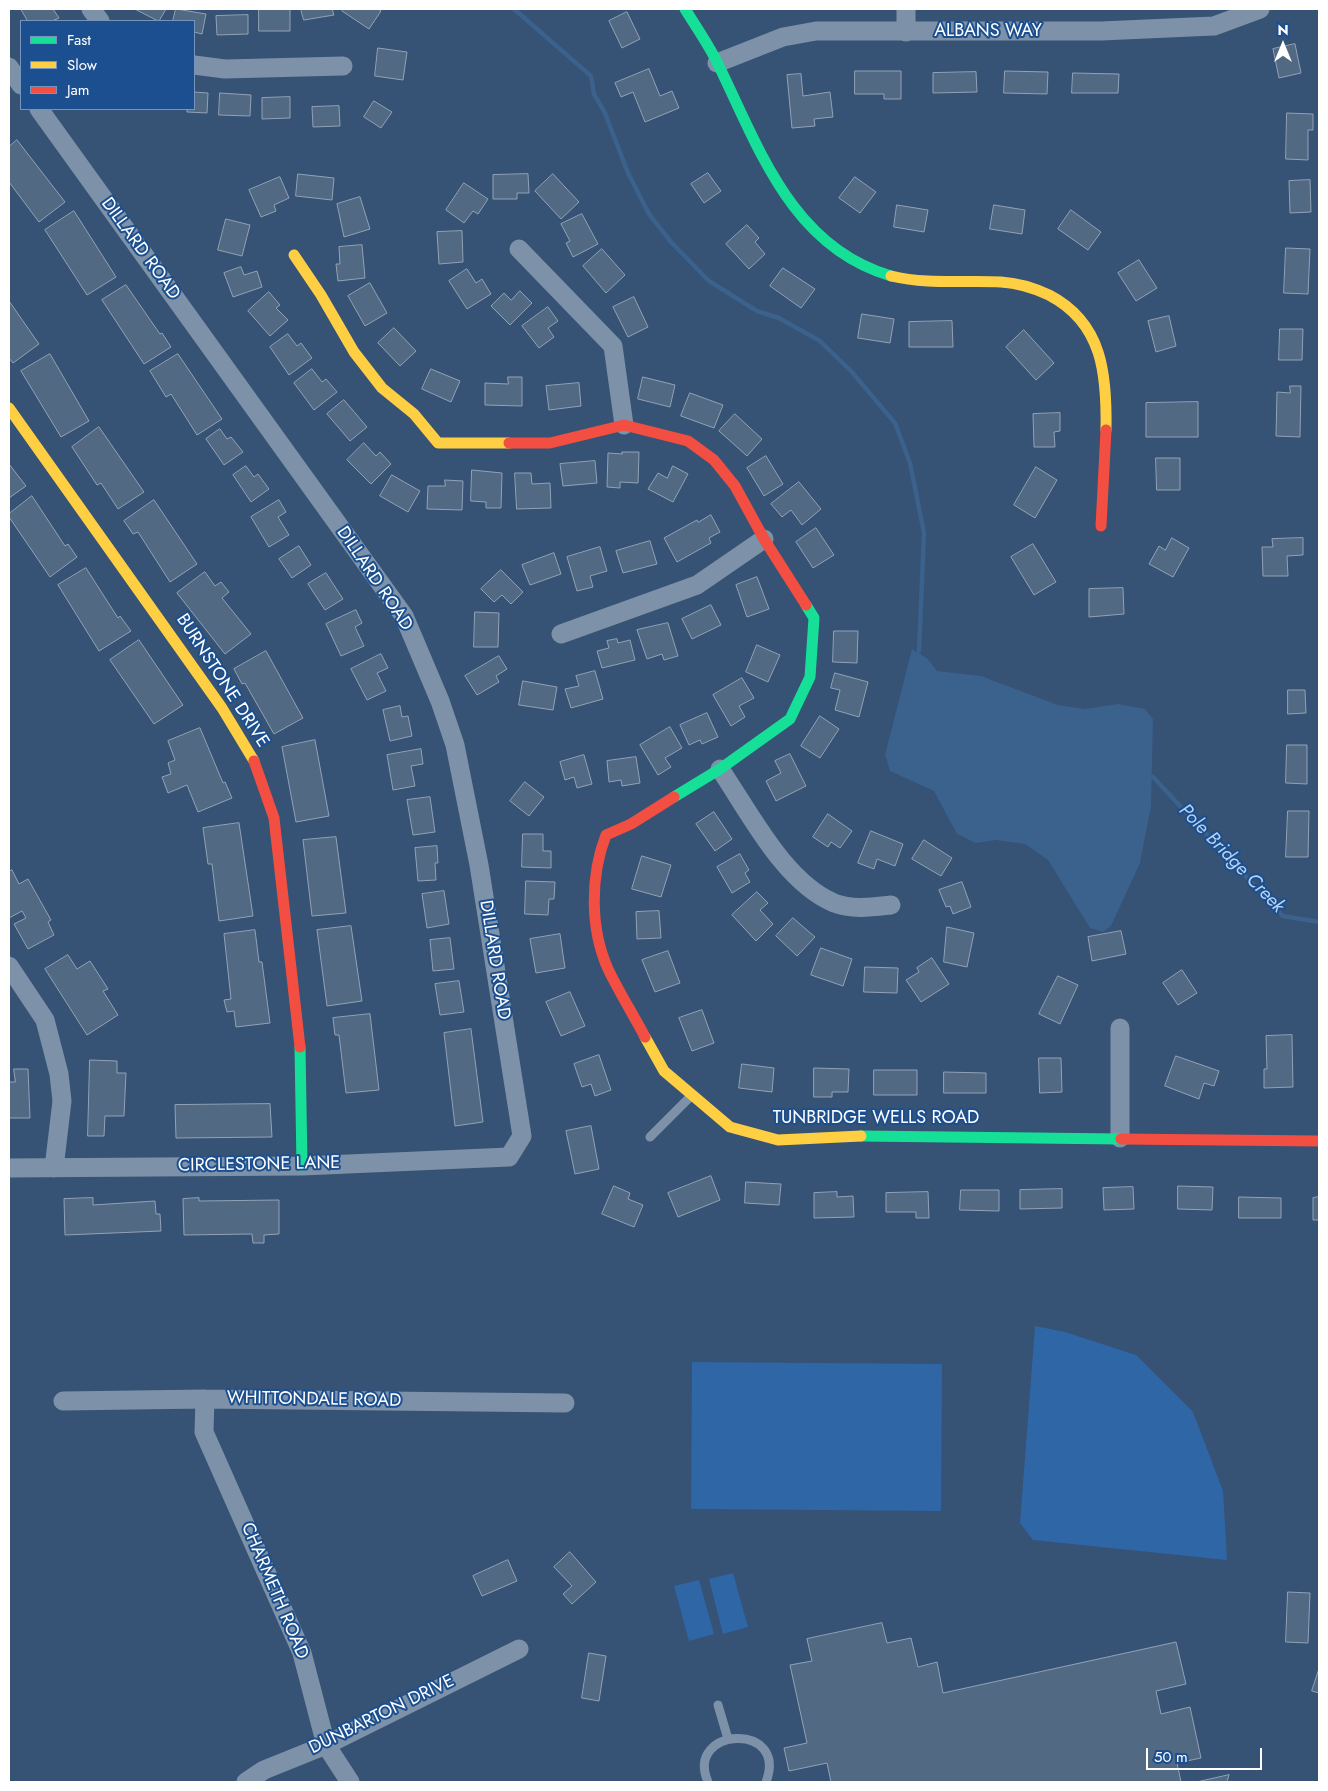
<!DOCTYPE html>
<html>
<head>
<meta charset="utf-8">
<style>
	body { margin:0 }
	#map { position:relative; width:1328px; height:1791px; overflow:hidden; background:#365274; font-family:Jost,sans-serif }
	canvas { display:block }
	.frame { position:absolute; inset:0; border:10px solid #fff; pointer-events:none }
	.legend { position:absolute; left:20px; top:20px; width:175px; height:90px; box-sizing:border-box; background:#1b4f8f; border:1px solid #7695bc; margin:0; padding:6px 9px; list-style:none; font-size:15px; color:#fff }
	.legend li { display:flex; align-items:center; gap:10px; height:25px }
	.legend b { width:25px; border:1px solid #7695bc }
	.north { position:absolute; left:1258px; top:20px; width:50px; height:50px; -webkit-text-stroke:4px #1b4f8f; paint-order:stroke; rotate:0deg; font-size:14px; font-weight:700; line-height:20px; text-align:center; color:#fff }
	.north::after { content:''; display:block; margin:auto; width:18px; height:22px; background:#fff; clip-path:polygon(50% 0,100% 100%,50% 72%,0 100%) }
	.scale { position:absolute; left:1146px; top:1748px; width:116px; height:22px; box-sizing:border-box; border:2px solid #fff; border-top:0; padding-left:6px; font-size:15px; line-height:18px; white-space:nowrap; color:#fff; -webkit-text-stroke:4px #1b4f8f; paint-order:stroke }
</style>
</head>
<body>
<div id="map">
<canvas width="1328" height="1791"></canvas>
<div class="frame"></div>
<ul class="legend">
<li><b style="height:6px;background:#16e098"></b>Fast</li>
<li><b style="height:6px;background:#ffcf43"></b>Slow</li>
<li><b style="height:6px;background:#f24e42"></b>Jam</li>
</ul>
<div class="north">N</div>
<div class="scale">50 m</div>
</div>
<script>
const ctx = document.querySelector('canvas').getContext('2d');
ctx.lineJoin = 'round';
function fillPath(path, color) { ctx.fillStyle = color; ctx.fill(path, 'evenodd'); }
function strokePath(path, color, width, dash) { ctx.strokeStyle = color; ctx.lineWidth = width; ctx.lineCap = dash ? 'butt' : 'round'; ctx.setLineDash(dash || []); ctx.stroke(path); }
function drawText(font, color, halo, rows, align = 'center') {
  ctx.font = font + ' Jost,sans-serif'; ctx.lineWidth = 4; ctx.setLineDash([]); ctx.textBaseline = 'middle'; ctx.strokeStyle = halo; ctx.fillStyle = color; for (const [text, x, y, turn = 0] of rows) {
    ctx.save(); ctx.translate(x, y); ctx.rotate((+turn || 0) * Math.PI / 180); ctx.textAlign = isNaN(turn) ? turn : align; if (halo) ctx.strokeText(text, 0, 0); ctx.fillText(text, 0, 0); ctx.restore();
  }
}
fillPath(new Path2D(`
	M1035,1326l30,6 71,23 57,57 30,79 4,69 -194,-20 -13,-17z
	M692,1362l250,2 -1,147 -250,-2z
	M733,1573l15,54 -25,7 -14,-55z
	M699,1580l15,54 -25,7 -15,-55z`), '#2f66a5');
fillPath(new Path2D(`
	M912,649l16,10 9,12 44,5 77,29 27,4 33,-5 27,5 8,10 -2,87 -11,57 -29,63 -8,6 -13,-4 -42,-68 -23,-16 -29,-4 -20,3 -19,-9 -23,-43 -44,-20 -5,-16z`), '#3b618d');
strokePath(new Path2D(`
	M514,9l77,67 3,18 11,19 23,60 21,41 22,28 38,39 48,30 22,7 41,23 31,30 44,52 15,40 14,70 -5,118
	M1153,777l130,139 36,6`), '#3b618d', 4.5);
const building = new Path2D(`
	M21,9h32l6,9 -7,3h-24z
	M135,9h31l-7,12z
	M176,9l30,5 -4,20 -8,-2v-11h-21z
	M259,9h31v22h-31z
	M301,9h31l2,6 -30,5z
	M344,9h34l3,2 -12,18 -27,-18z
	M627,12l13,27 -18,9 -13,-27z
	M248,15v19l-31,1 -1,-19z
	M1295,44l6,29 -22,5 -6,-29z
	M378,48l29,4 -4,28 -28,-4z
	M649,69l11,27 12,-5 7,17 -34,14 -12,-30 -12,5 -6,-14z
	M855,71h46v28h-17v-5h-29z
	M1005,71l43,1 -1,22 -43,-1z
	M976,72l1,20 -44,1v-20z
	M1073,73l46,1 -1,19h-46z
	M801,74l2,22 27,-4 3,25 -19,2 1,7 -23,2 -5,-53z
	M194,92l14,1 -1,20 -20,-1v-3h7z
	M220,93l31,2 -1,21 -31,-1z
	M290,97v21l-28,1v-21z
	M374,101l18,11 -11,16 -17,-11z
	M339,106l1,20 -27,1 -1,-20z
	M1287,113l26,1v16h-5v30l-22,-1z
	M17,140l48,62 -26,20 -30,-40v-35z
	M708,173l13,18 -17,12 -13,-19z
	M298,174l36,4 -2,22 -36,-4z
	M528,174l1,19h-12v6h-24v-24z
	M553,174l26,28 -18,17 -26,-28z
	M280,177l9,21 -15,7 2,6 -15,6 -12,-27z
	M855,177l21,15 -16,21 -21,-15z
	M1310,180l1,32 -21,1 -1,-32z
	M464,183l24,16 -10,15 -5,-3 -9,12 -18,-13z
	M360,197l10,32 -26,8 -7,-33z
	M897,205l31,5 -4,22 -30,-5z
	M994,205l31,5 -3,24 -32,-5z
	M1071,210l30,22 -13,18 -30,-21z
	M74,211l42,66 -29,18 -42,-65z
	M582,214l16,30 -25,13 -7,-14 4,-2 -9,-17z
	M226,219l24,6 -8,31 -24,-6z
	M747,225l12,13 -4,4 10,12 -16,15 -23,-25z
	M462,231l1,31 -24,2 -2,-32z
	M362,245l3,33 -27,3 -2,-17h4l-1,-17z
	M1286,248l24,1 -2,45 -24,-1z
	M602,249l23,26 -19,18 -23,-27z
	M1139,260l18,28 -21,13 -18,-28z
	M241,267l3,8 13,-4 5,16 -29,10 -9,-24z
	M783,268l32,21 -14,19 -31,-22z
	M467,269l9,14 6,-4 9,15 -24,15 -18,-28z
	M370,283l17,30 -22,13 -17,-30z
	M126,285l34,49 2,-1 9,14 -27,17 -42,-64z
	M520,291l12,12 -22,22 -19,-19 13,-13 7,7z
	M269,292l11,13 -4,3 12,12 -18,16 -22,-25z
	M634,297l14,30 -20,10 -15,-30z
	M9,301l30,43 -26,19 -4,-5z
	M548,307l10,14 -10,7 6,9 -15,11 -17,-22z
	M862,314l32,5 -4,24 -32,-5z
	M1169,316l7,30 -20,6 -8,-31z
	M952,321l1,26h-44v-25z
	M394,328l22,23 -16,15 -22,-23z
	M1280,329h23l-1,31h-23z
	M1024,330l30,33 -18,17 -30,-33z
	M288,334l9,12 4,-3 11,15 -23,17 -19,-28z
	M50,354l39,67 -28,16 -40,-66z
	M178,354l44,65 -25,16 -26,-41 -5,3 -16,-26z
	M312,369l10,13 4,-3 11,13 -23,18 -20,-27z
	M431,369l29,12 -9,21 -29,-13z
	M508,377h14v29l-37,-1v-22l23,1z
	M643,377l32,8 -5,22 -32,-8z
	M579,383l2,23 -32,4 -3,-24z
	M1290,386h11l-1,51 -24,-1 1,-44 13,1z
	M690,393l33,12 -9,23 -33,-12z
	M344,400l23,27 -17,14 -23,-27z
	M1198,402v35h-52v-34z
	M1060,413v18l-6,1 1,15h-21l-1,-33z
	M735,414l27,25 -15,17 -28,-25z
	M99,427l45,65 -26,17 -17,-26 -4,2 -25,-38z
	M220,429l7,10 4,-2 12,15 -19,13 -18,-26z
	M364,443l12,13 4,-4 11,12 -20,20 -24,-24z
	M622,452h17l-1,31 -18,-1v6l-13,-1 1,-34 14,1z
	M766,456l17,28 -19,12 -17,-28z
	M1156,458h24v32h-23z
	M595,461l2,22 -34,3 -3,-22z
	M9,464l17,22 -17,12z
	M246,466l8,11 4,-3 11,15 -18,13 -18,-27z
	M673,466l15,8 -15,28 -25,-13 10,-16 9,5z
	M1036,467l21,13 -22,38 -21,-13z
	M472,470l30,3 -1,35h-15v-6l-15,-1z
	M515,473h16l1,11 18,-1 1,25 -34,1z
	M392,475l28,16 -12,21 -28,-16z
	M445,480l18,1 -1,29 -35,-1 1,-23h17z
	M799,482l22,27 -19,16 -11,-15 -9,7 -11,-13z
	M32,496l33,50 3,-2 9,13 -27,20 -41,-60v-3z
	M154,500l43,64 -27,18 -32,-50 -5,2 -9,-13z
	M279,500l7,12 -8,5 11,18 -20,12 -18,-30z
	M711,515l9,17 -11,6 2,5 -34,19 -13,-24 33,-18 1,2z
	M816,528l18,27 -21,13 -17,-26z
	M1172,538l17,10 -16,29 -24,-13 10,-18 6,4z
	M1303,538v17l-16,1 1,20h-25l-1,-29h11l-1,-8z
	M650,541l7,23 -34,9 -7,-22z
	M1033,544l23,38 -22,13 -23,-38z
	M299,546l12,19 -19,13 -13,-19z
	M600,547l7,24 -17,5 3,11 -16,4 -10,-34z
	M554,553l7,21 -31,11 -8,-20z
	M86,568l32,50 2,-2 11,15 -32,20 -41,-66z
	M501,570l22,22 -12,12 -9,-9 -8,7 -13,-13z
	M205,572l10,14 6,-4 8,10 -7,6 29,36 -26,20 -48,-61z
	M326,573l17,26 -18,11 -17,-26z
	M757,577l12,32 -22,8 -11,-32z
	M1123,588l1,26 -35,3v-28z
	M711,605l10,20 -29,14 -10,-20z
	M356,610l6,13 -7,4 9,19 -23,10 -15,-32z
	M475,612l24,1 -1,34h-24z
	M668,623l10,33 -14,4 -2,-6 -15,5 -10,-29z
	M834,631h24l-1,32 -24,-1z
	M617,639l1,4 12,-3 5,20 -33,8 -5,-17 12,-3 -2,-7z
	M139,640l44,65 -29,19 -44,-64z
	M757,645l23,10 -12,27 -22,-10z
	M266,651l37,67 -29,16 -29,-51 -3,1 -8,-15z
	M381,654l7,14 -11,5 9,18 -19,9 -16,-31z
	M499,656l8,13 -11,7 3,6 -22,13 -12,-19z
	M595,671l8,28 -32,9 -6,-19 14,-3 -3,-10z
	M835,673l33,9 -9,35 -24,-7 5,-20 -9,-2z
	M742,678l12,20 -15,8 6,11 -14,9 -18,-31z
	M523,681l34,6 -4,23 -34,-5z
	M1288,690h17l1,23 -18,1z
	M400,706l2,11 6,-1 4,20 -22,5 -7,-31z
	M707,713l11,24 -16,7 -2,-4 -11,5 -9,-20z
	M820,716l19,13 -19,29 -19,-12z
	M670,727l12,21 -17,10 6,9 -13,8 -18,-30z
	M200,728l23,55 2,-1 7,16 -34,14 -11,-27 -19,8 -6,-16 9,-3 -3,-11 7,-3 -7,-19z
	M315,740l14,76 -33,6 -14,-75z
	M1287,745h20v39l-21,-1z
	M421,749l2,15 -12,2 4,20 -22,4 -6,-35z
	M790,754l16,32 -30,15 -10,-20 15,-8 -6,-12z
	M584,755l8,29 -15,4 -3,-11 -9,3 -5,-18z
	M636,757l4,26 -18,3 -1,-6 -12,2 -2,-21z
	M525,782l19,15 -15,19 -19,-15z
	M430,797l5,35 -22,3 -6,-35z
	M1288,811h21l-1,46h-22z
	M714,812l18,27 -17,12 -19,-27z
	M828,814l24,17 -12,17 -9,-6 -3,5 -15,-10z
	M239,823l14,93 -34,5 -7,-57h-4l-5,-36z
	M871,831l32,13 -8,22 -18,-7 -3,10 -16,-6z
	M523,834h20v17h8v17l-29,-1z
	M336,837l10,76 -34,3 -9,-76z
	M924,840l28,18 -11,18 -29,-17z
	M437,846l1,17h-3l1,17 -18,1 -3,-33z
	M740,854l9,16 -4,3 5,9 -18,11 -15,-26z
	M642,856l29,9 -10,32 -29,-8z
	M12,870l7,14 9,-5 23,41 -3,2 6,13 -26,14 -14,-25 12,-6 -4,-7 -13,7v-46z
	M526,881l29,1 -1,17h-5l-1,16 -23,-1z
	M962,882l9,25 -18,7 -3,-8 -4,1 -7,-17z
	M444,891l5,33 -22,4 -5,-34z
	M757,892l11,11 -8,7 13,14 -17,17 -24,-26z
	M659,911l2,27 -24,1 -1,-27z
	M793,918l22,19 -18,19 -21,-20z
	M351,926l11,75 -35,5 -10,-76z
	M947,927l27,6 -7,34 -23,-5z
	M255,930l4,32h3l8,61 -34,4 -2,-16 -7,1 -3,-12 7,-1 -7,-65z
	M1121,931l5,23 -34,7 -4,-24z
	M560,934l5,34 -29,5 -6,-34z
	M450,938l4,31 -21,2 -3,-31z
	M821,948l31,11 -9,27 -32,-11z
	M668,951l12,32 -25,9 -13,-32z
	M68,955l9,14 13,-8 18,28 -5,2 15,24 -31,20 -42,-66z
	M932,958l17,26 -28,18 -15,-22 13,-8 -2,-4z
	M865,967l33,1 -1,25 -33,-1z
	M1182,970l15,23 -19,12 -15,-22z
	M1058,976l20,9 -18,39 -21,-10z
	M459,981l5,31 -24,3 -5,-31z
	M570,992l15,34 -24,10 -15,-34z
	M702,1010l12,33 -22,8 -13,-33z
	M370,1014l9,76 -33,3 -7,-58h-4l-2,-17z
	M471,1029l12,93 -28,4 -11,-93z
	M1292,1035l1,52 -29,1v-19h3l-1,-33z
	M599,1055l12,35 -16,6 -4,-12 -9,3 -8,-23z
	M1176,1056l43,15 -5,15 -10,-3 -5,16 -34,-13z
	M1039,1058h22l1,34 -22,1z
	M90,1060l27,1v12h9l-2,43h-19l-1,20h-16z
	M742,1064l32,4 -2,24 -33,-4z
	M814,1068l35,1 -1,23h-16v5h-18z
	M14,1069h14l2,49h-21v-36h6z
	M874,1070h43v25h-43z
	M944,1072l42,1v20h-42z
	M270,1104l2,33 -96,1 -1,-33z
	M591,1126l8,43 -24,5 -9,-43z
	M711,1176l9,24 -42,17 -10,-24z
	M746,1182l35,2 -2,21 -34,-2z
	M614,1186l16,7 -2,6 15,6 -9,22 -32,-13z
	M1178,1186l35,1 -1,23 -34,-1z
	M1133,1187l1,22 -30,1 -1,-22z
	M1062,1189v19l-42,1v-19z
	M961,1190h38v21l-39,-1z
	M837,1192v5l16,-1 1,21 -40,1v-25z
	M928,1192l1,26h-13v-6h-30v-19z
	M1239,1197l42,1v20h-42z
	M1319,1197v23h-6v-22z
	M93,1198v7l62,-4 1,13h4l1,17 -96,4 -1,-36z
	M199,1198v3l80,-1v34l-15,1v8h-11l-1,-9 -68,1 -1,-36z
	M570,1552l26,30 -24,22 -9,-10 9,-8 -18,-19z
	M508,1560l9,21 -35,15 -9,-20z
	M1288,1592l22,1 -2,50 -22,-1z
	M882,1623l5,20 24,-5 7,29 19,-5 6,31 233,-51 10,42 -30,7 5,23 29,-7 11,51 -24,5 4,19h-350l-4,-19 -38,8 -5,-23 23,-5 -17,-78 22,-4 -5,-22z
	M589,1653l17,3 -7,45 -17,-3z
	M1319,1669v24l-7,-2z
	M1229,1775l-2,7h-30z`);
fillPath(building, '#526984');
strokePath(building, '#92a2b6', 1);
strokePath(new Path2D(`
	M650,1137l41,-41
	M718,1705l10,34
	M708,1782c-24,-55 81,-61 58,0`), '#7d92a8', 9);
strokePath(new Path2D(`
	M91,9l9,12
	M906,32v-23
	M717,63l66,-26 33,-6h285l113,-5 46,-17
	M194,65l31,4 118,-3
	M9,67l12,18
	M519,249l94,97 11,79
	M561,634l136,-49 67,-46
	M720,769c30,44 64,113 114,134 18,7 39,4 57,2
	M9,966l36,54 14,54 3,27 -8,67
	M1120,1138v-110
	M9,1168l293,-2 207,-9 13,-21 -43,-271 -24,-120 -15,-44 -36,-85 -365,-507
	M205,1399l-1,33 98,221 24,92 24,37
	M63,1401l142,-2 360,4
	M246,1782l18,-12 62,-25 193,-96`), '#7d92a8', 19);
strokePath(new Path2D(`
	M685,9c10,16 21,32 30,49 43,86 74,188 176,218
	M674,797l46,-28 70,-50 20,-42 4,-59 -8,-13
	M300,1047l2,119
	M861,1136l260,3`), '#16e098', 11);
strokePath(new Path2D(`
	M294,255l27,40 33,57 28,36 32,26 24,29h71
	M891,276c37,9 73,4 110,6 17,1 33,6 48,13 54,28 58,80 57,135
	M9,408l213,300 32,53
	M645,1037l19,34 66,56 48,13 83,-4`), '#ffcf43', 11);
strokePath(new Path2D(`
	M509,443h41l74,-18 64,16 26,19 21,26 29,53 42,66
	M1101,526l5,-96
	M254,761l20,57 26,229
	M645,1037c-12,-23 -26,-45 -37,-68 -18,-40 -18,-93 -2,-134l25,-11 43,-27
	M1121,1139l198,2`), '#f24e42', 11);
drawText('18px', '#fff', '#1b4f8f', [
	["ALBANS WAY",988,32],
	["DILLARD ROAD",140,249,54],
	["DILLARD ROAD",374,579,56],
	["BURNSTONE DRIVE",222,681,57],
	["DILLARD ROAD",494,960,81],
	["TUNBRIDGE WELLS ROAD",876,1119],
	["CIRCLESTONE LANE",259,1165,-1],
	["WHITTONDALE ROAD",314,1400,1],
	["CHARMETH ROAD",274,1591,67],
	["DUNBARTON DRIVE",382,1715,-26]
]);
drawText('italic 19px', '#b5d3f5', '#1b4f8f', [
	["Pole Bridge Creek",1231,859,46]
]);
</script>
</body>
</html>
